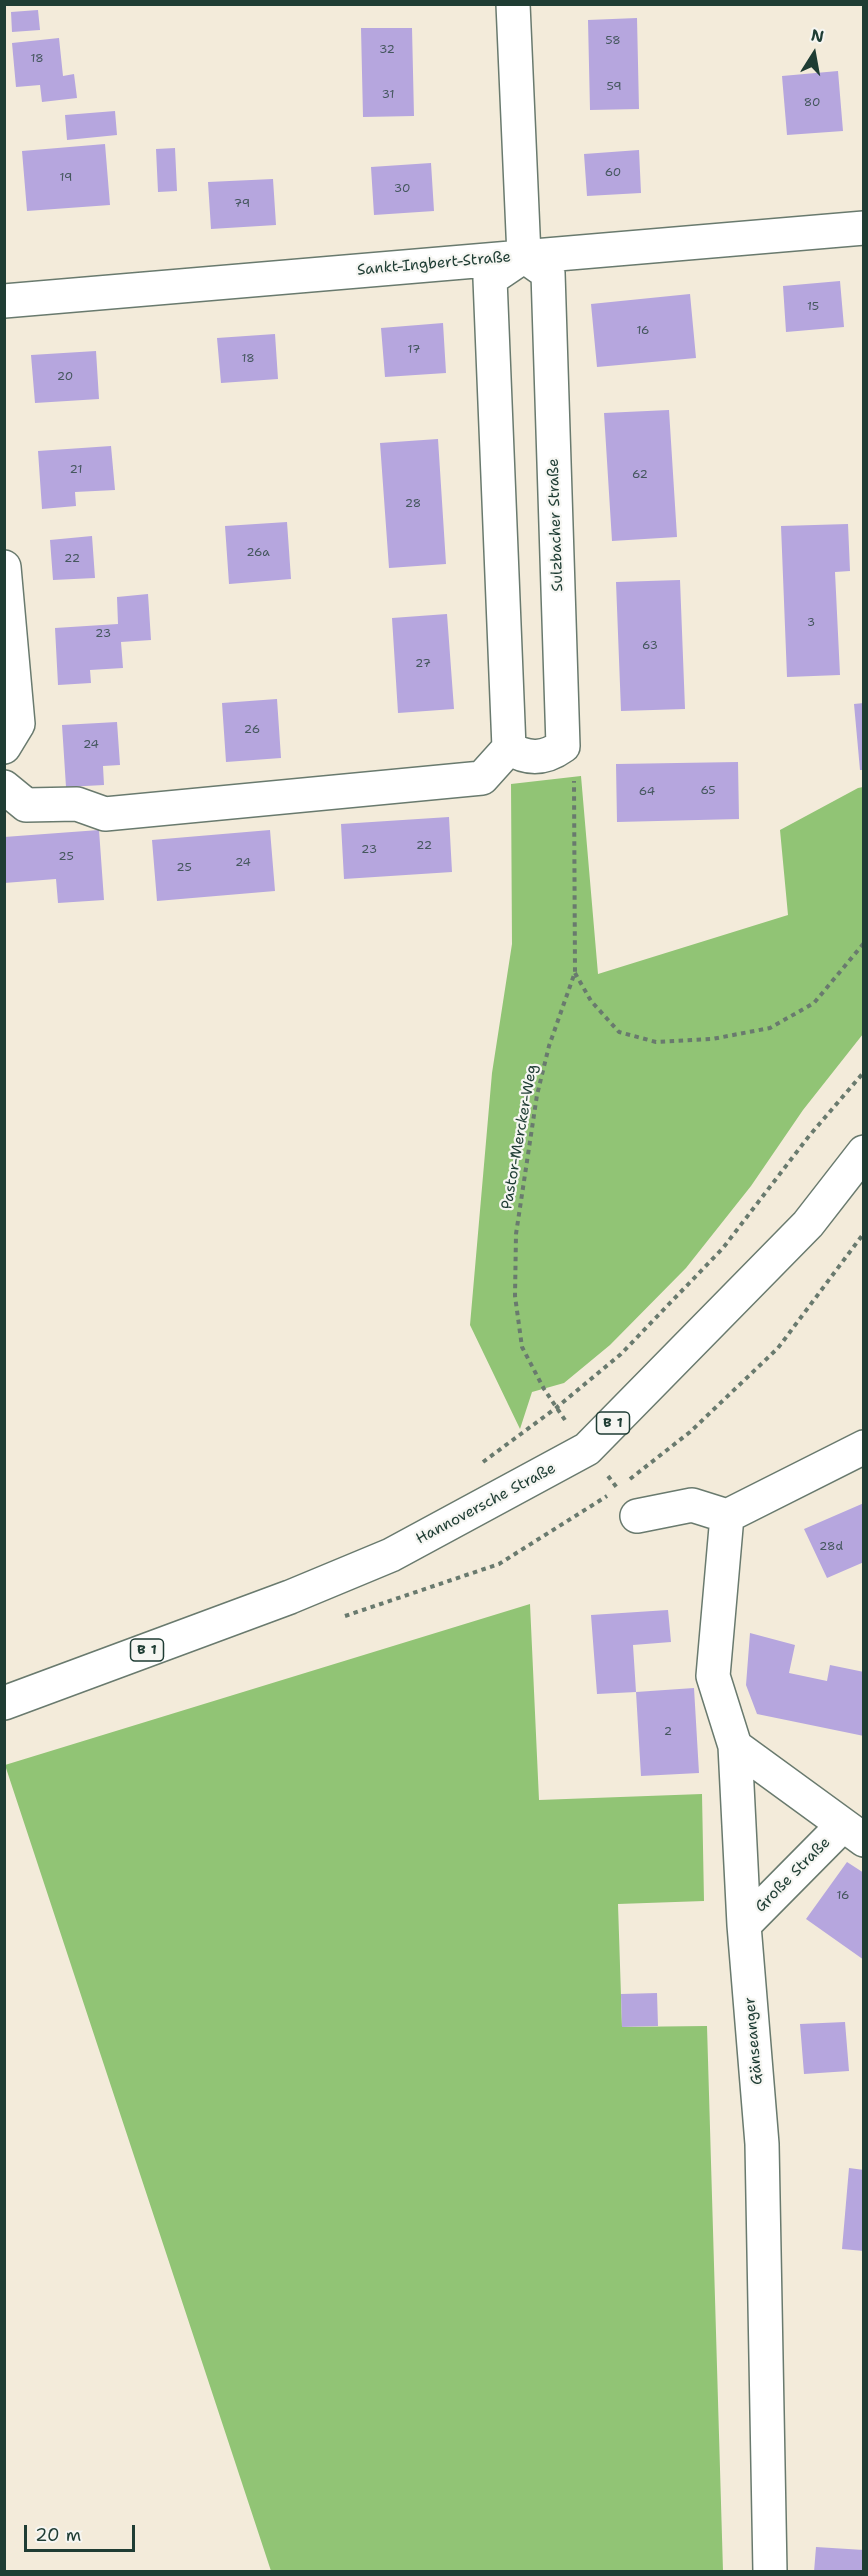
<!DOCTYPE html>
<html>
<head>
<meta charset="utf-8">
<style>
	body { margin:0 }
	#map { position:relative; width:868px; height:2576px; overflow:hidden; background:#f3ebda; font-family:"Shantell Sans",sans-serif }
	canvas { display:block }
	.frame { position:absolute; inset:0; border:6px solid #1f3d34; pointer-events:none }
	.north { position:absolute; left:784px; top:24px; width:60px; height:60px; -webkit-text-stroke:4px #f6f6f2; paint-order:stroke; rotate:11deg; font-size:16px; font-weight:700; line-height:24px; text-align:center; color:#1f3d34 }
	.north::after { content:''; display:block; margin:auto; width:21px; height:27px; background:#1f3d34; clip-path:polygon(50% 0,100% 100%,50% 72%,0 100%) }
	.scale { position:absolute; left:24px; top:2525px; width:111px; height:27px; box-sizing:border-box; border:3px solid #1f3d34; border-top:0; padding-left:8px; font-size:18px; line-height:21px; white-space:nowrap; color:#1f3d34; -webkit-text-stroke:4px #f6f6f2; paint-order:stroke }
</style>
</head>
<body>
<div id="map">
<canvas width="868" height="2576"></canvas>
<div class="frame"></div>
<div class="north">N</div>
<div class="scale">20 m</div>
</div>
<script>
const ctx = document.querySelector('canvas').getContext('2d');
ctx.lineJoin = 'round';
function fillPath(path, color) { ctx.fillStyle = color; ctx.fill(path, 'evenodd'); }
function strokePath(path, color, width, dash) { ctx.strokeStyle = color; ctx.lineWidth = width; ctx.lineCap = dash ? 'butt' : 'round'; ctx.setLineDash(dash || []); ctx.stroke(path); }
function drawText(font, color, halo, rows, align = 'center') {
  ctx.font = font + ' "Shantell Sans",sans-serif'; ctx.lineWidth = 4.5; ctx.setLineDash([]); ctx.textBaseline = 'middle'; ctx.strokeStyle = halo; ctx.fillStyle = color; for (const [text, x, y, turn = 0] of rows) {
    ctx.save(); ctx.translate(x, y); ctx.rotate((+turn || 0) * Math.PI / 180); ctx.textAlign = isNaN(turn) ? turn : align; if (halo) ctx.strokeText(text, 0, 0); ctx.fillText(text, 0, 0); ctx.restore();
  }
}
fillPath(new Path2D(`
	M581,776l17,198 190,-59 -8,-85 78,-42 5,-1v247l-60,76 -52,76 -65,82 -76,77 -46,38 -32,9 -12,37 -50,-104 22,-252 20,-129 -1,-160z
	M530,1604l9,196 163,-6 2,107 -86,3 4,123 85,-1 16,545h-452l-266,-806z`), '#91c475');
fillPath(new Path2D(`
	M38,10l2,20 -28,2 -1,-20z
	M637,18l2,91 -49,1 -2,-90z
	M361,28h51l2,88 -51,1z
	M59,38l4,38 11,-2 3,24 -35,4 -2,-17 -24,2 -4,-44z
	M838,71l5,60 -56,4 -5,-59z
	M115,111l2,24 -50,5 -2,-25z
	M105,144l5,61 -83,6 -5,-60z
	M175,148l2,43 -19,1 -2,-43z
	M639,150l2,43 -54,3 -3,-42z
	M431,163l3,48 -60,4 -3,-48z
	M273,179l3,46 -65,4 -3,-47z
	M840,281l4,46 -58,5 -3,-46z
	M690,294l6,64 -99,9 -6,-63z
	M443,323l3,50 -61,4 -4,-49z
	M275,334l3,45 -57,4 -4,-45z
	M96,351l3,48 -64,4 -4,-48z
	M669,410l8,127 -65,4 -8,-128z
	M438,439l8,125 -57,4 -9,-125z
	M111,446l4,44 -40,2 1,14 -34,3 -4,-58z
	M287,522l4,57 -62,5 -4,-58z
	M848,524l2,47 -15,1 5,103 -53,2 -6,-151z
	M92,536l3,42 -42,2 -3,-40z
	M680,580l5,129 -64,2 -5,-129z
	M148,594l3,46 -30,2 2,26 -33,2 1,13 -33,2 -3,-57 63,-4 -1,-27z
	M447,614l7,95 -56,4 -6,-95z
	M277,699l4,59 -55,4 -4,-59z
	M864,703v67h-4l-6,-66z
	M117,722l3,43 -17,1 1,19 -38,2 -4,-62z
	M738,762l1,57 -122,3 -1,-58z
	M449,817l3,55 -108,7 -3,-55z
	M99,830l5,70 -46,3 -2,-24 -52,4v-46z
	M270,830l5,61 -118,10 -5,-61z
	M864,1503v59l-37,16 -23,-49z
	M668,1610l3,32 -38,3 3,47 -39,2 -6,-79z
	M750,1633l45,12 -6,28 38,8 3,-16 34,7v64l-107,-22 -11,-29z
	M694,1688l5,85 -58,3 -5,-84z
	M847,1862l17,11v87l-58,-41z
	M657,1993l1,33 -36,1 -1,-33z
	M845,2022l4,49 -45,3 -4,-50z
	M849,2168l15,2v81l-22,-2z
	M816,2547l48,3v22h-50z`), '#b6a6de');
const street = new Path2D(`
	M513,4l11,252
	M524,256l24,17 15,473c-18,13 -35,14 -54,2l-19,-469z
	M4,301l860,-73
	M4,567l14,157 -14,23
	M4,787l22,18 51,-1 28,10 377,-36 27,-30
	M637,1516l55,-11 35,11 137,-69
	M727,1516l-14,160 22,70 9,179 18,219 8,428
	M735,1746l129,94
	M744,1925l99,-100`);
const primary = new Path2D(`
	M4,1703l286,-106 101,-42 196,-106 221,-225 56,-72`);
strokePath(street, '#697a6e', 36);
strokePath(primary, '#697a6e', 36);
strokePath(new Path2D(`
	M575,973l16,28 28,31 37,10 56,-3 58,-11 44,-25 50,-60
	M565,1420l-21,-31 -22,-42 -7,-51 1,-62 21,-139 12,-49 26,-74 -1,-191
	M483,1462l73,-54 65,-54 102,-106 86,-112 55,-64
	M608,1476l10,13
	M630,1479l60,-47 88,-84 86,-115
	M345,1616l154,-52 108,-68`), '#697a6e', 4, [4.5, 4.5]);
strokePath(street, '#fff', 33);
strokePath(primary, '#fff', 33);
drawText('12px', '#45575e', null, [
	["58",613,41],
	["32",387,50],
	["18",37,59],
	["59",614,87],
	["31",388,95],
	["80",812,103],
	["60",613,173],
	["19",66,178],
	["30",402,189],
	["79",242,204],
	["15",813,307],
	["16",643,331],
	["17",414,350],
	["18",248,359],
	["20",65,377],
	["21",76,470],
	["62",640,475],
	["28",413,504],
	["26a",258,553],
	["22",72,559],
	["3",811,623],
	["23",103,634],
	["63",650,646],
	["27",423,664],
	["26",252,730],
	["24",91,745],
	["65",708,791],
	["64",647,792],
	["22",424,846],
	["23",369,850],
	["25",66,857],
	["24",243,863],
	["25",184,868],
	["28d",831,1547],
	["2",668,1732],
	["16",843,1896]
]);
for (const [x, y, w] of [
	[613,1423,33],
	[147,1650,33]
]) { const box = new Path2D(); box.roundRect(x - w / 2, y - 11, w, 22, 4.5); ctx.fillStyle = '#f6f6f2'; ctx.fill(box); strokePath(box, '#1f3d34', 1.5); }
drawText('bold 14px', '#1f3d34', null, [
	["B 1",613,1423],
	["B 1",147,1650]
]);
drawText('15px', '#1f3d34', '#f6f6f2', [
	["Sankt-Ingbert-Straße",434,264,-5],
	["Sulzbacher Straße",556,525,-92],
	["Pastor-Mercker-Weg",520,1137,-80],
	["Hannoversche Straße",486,1504,-28],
	["Große Straße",793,1875,-45],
	["Gänseanger",754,2041,-95]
]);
</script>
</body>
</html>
